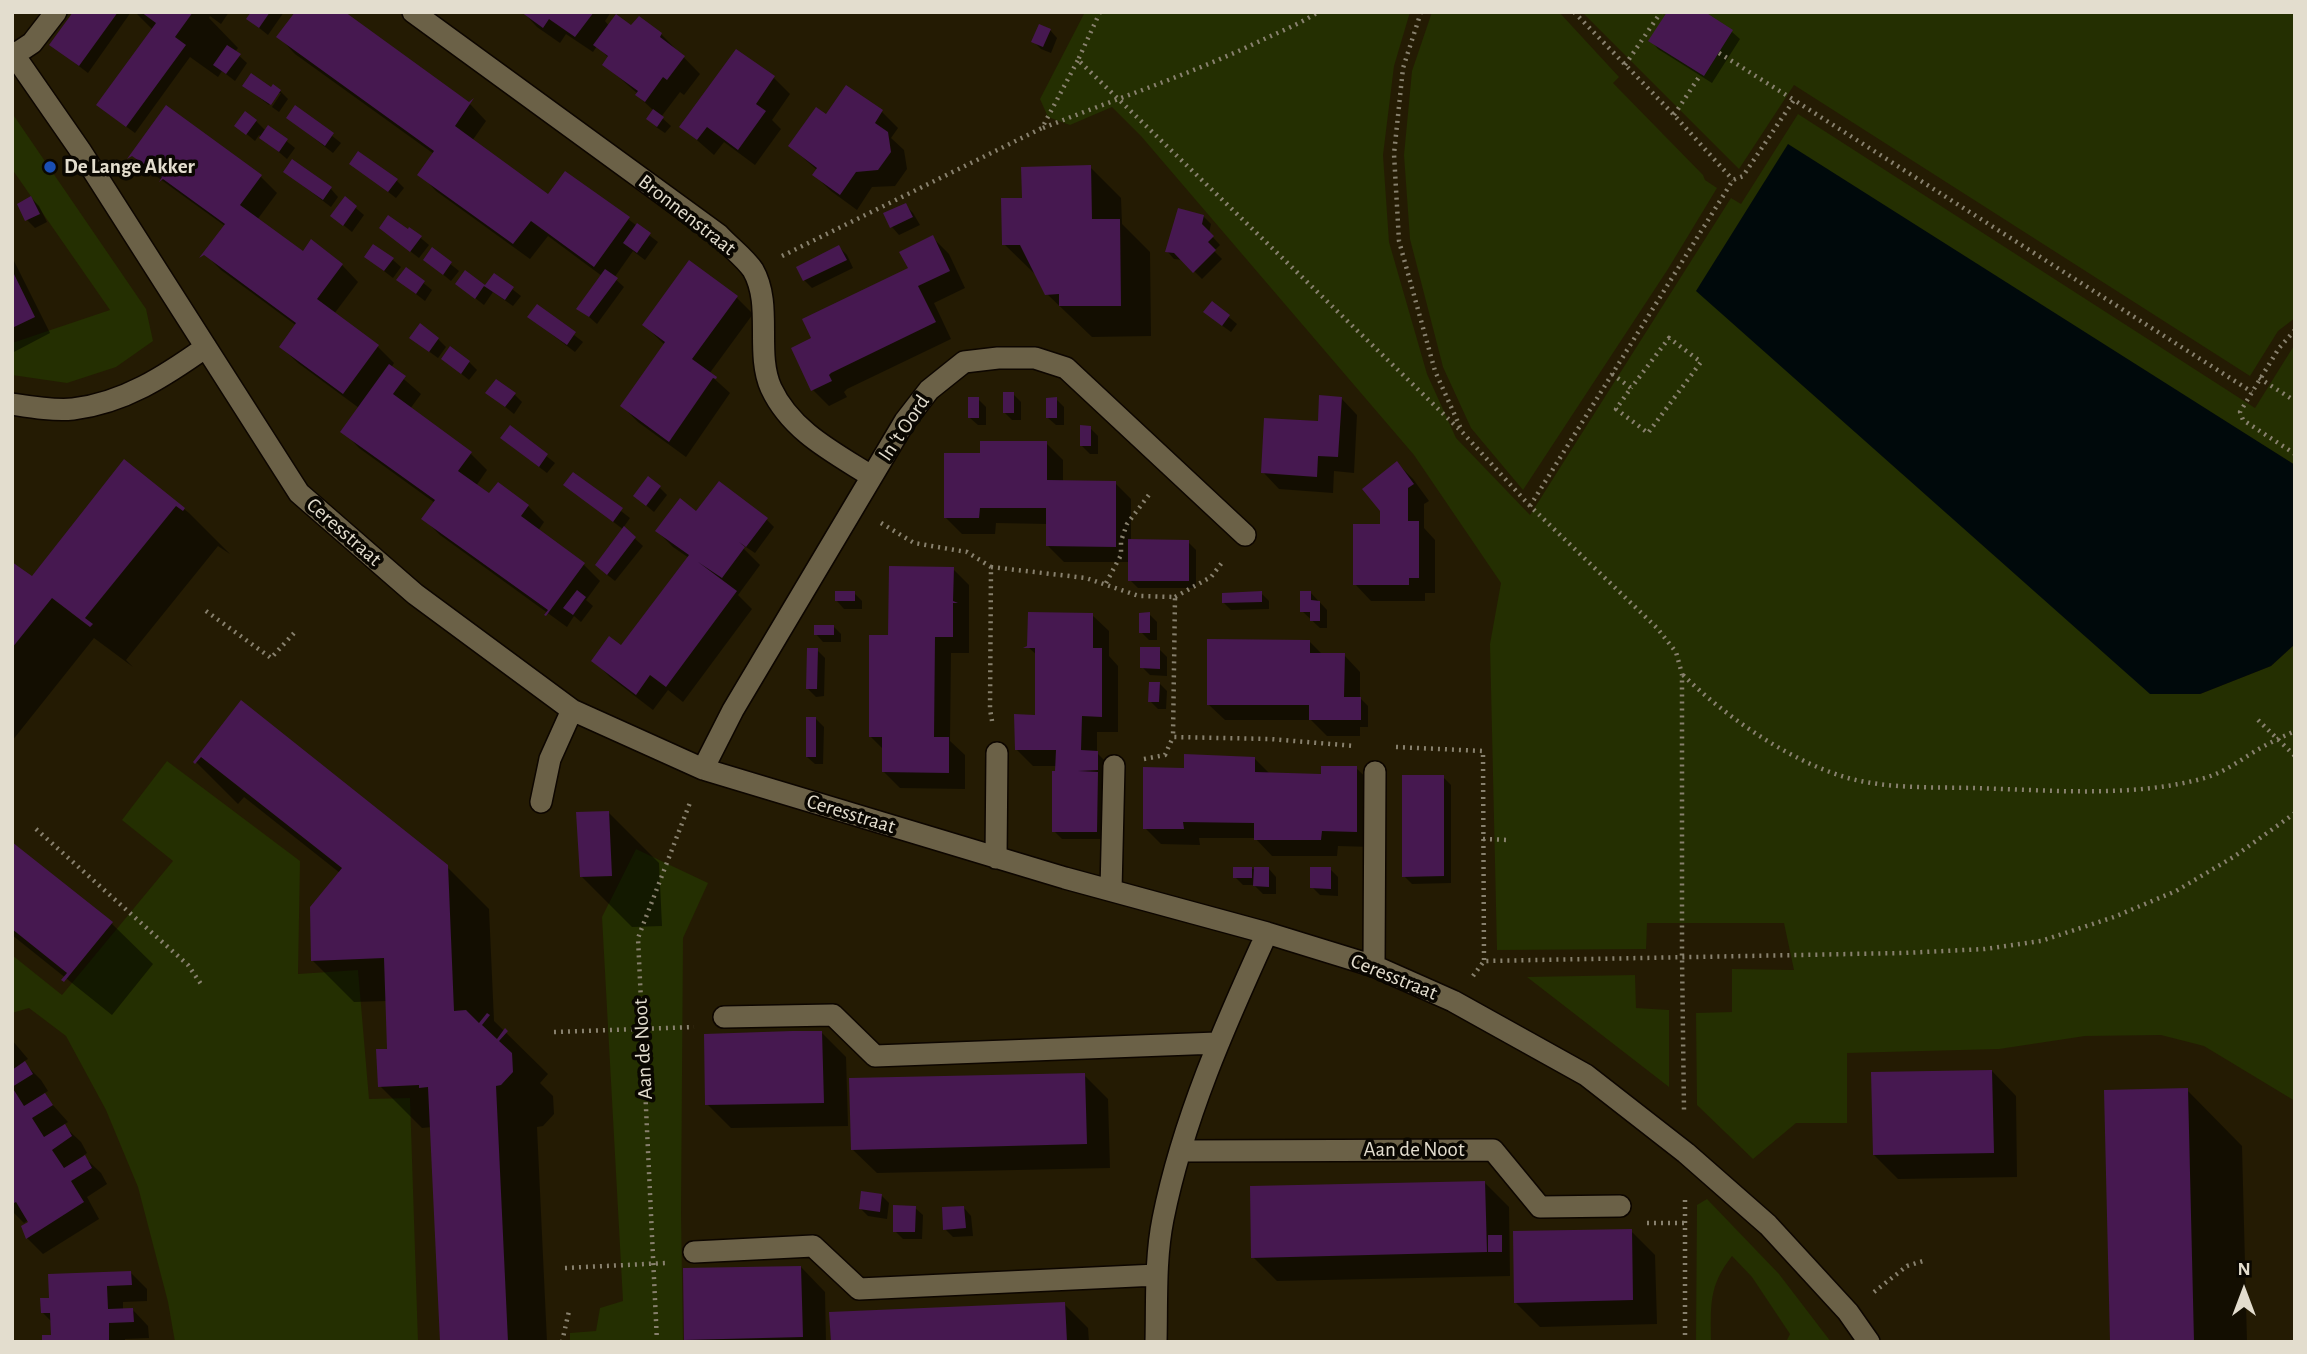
<!DOCTYPE html>
<html>
<head>
<meta charset="utf-8">
<style>
	body { margin:0 }
	#map { position:relative; width:2307px; height:1354px; overflow:hidden; background:#241b03; font-family:"Alegreya Sans",sans-serif }
	canvas { display:block }
	.frame { position:absolute; inset:0; border:14px solid #e3ddce; pointer-events:none }
	.north { position:absolute; left:2209px; top:1256px; width:70px; height:70px; -webkit-text-stroke:5px #0a0701; paint-order:stroke; rotate:0deg; font-size:19px; font-weight:700; line-height:28px; text-align:center; color:#e3ddce }
	.north::after { content:''; display:block; margin:auto; width:24px; height:32px; background:#e3ddce; clip-path:polygon(50% 0,100% 100%,50% 72%,0 100%) }
</style>
</head>
<body>
<div id="map">
<canvas width="2307" height="1354"></canvas>
<div class="frame"></div>
<div class="north">N</div>
</div>
<script>
const ctx = document.querySelector('canvas').getContext('2d');
ctx.lineJoin = 'round';
function fillPath(path, color) { ctx.fillStyle = color; ctx.fill(path, 'evenodd'); }
function strokePath(path, color, width, dash) { ctx.strokeStyle = color; ctx.lineWidth = width; ctx.lineCap = dash ? 'butt' : 'round'; ctx.setLineDash(dash || []); ctx.stroke(path); }
function drawText(font, color, halo, rows, align = 'center') {
  ctx.font = font + ' "Alegreya Sans",sans-serif'; ctx.lineWidth = 7; ctx.setLineDash([]); ctx.textBaseline = 'middle'; ctx.strokeStyle = halo; ctx.fillStyle = color; for (const [text, x, y, turn = 0] of rows) {
    ctx.save(); ctx.translate(x, y); ctx.rotate((+turn || 0) * Math.PI / 180); ctx.textAlign = isNaN(turn) ? turn : align; if (halo) ctx.strokeText(text, 0, 0); ctx.fillText(text, 0, 0); ctx.restore();
  }
}
fillPath(new Path2D(`
	M1085,12h325l-16,54 -11,89 6,87 38,132 29,64 74,77 201,-317 10,6 57,-90 457,294 40,-64v121l-47,-29 -98,258h50l71,-28 24,-22v457l-91,-55 -43,-11 -76,1 -86,13 -152,4v70h-51l-43,36 -56,-54 -1,-92 36,-1v-43l62,1 -10,-47h-137l-1,26 -149,1 -7,-306 11,-61 -87,-128 -273,-319 -29,-29 -42,18 -22,-8 -8,-18z
	M1432,12h127l60,65 -6,6 90,92 2,5 12,8 -49,81 -145,221 -52,-62 -28,-61 -33,-128 -6,-84 8,-84z
	M1582,12h713v306l-17,13 -28,45 -456,-291 -55,84z
	M12,113l134,196 7,32 -37,26 -49,16 -55,-8v-32l98,-33 -98,-141z
	M167,761l133,100 -2,113 60,-4 11,129 41,-1 8,244h-243l-7,-40 -30,-115 -32,-77 -40,-74 -37,-28 -17,5v-58l50,40 111,-134 -51,-41z
	M636,849l72,34 -25,55 -2,275 2,129h-113v-9l26,-2 4,-23 23,-7 -21,-384z
	M1635,975l1,33 33,2v77l-142,-110z
	M1707,1199l72,75 52,68h-45l4,-8 -38,-57 -20,-21c-24,31 -21,49 -21,86h-15l1,-137z`), '#242f01');
fillPath(new Path2D(`
	M1788,144l507,321v179l-24,22 -71,28h-50l-454,-403z`), '#00090b');
fillPath(new Path2D(`
	M75,12h56l-43,61 -37,-28z
	M135,12h94l-8,12 -11,-8 -1,2 29,30 -3,4 12,11 -12,18 -13,-10 -4,6 -28,-20 -55,76 -29,-21 47,-82z
	M253,12h31l-16,23 -20,-16z
	M343,12l127,92 16,17 -14,20 76,55 80,23 30,23 -13,18 -12,-9 -19,27 10,9 -27,37 -18,-16 23,-32 -54,-40 -18,23 -94,-68 -16,-17 14,-20 -139,-100 -16,-17z
	M523,12h88l-6,9 4,5 52,8 39,40 -16,21 -4,-3 -19,25 10,9 -6,7 -9,-6 -2,-16 -17,-16 1,-1 -33,-29 4,-7 -12,-12 -4,6 -27,-18 -6,9 -23,-16z
	M1050,30l7,8 -6,15 -10,-4 -8,-8z
	M1732,32l8,7 -28,44 -54,-34 -7,-8z
	M774,78l16,16 -18,26 9,9 -26,36 -31,-23 -10,13 -32,-28z
	M244,86l27,4 3,-3 6,4 8,8 -9,13 -7,-5 9,-14h-4l-8,12z
	M296,107l45,36 -8,10 -45,-35z
	M882,112l16,16 -7,10 13,12 3,19 -12,17 -23,1 -15,23 -26,-19 -17,-16 4,-4 -28,-25 37,-30z
	M256,121l10,10 3,-4 26,21 -8,11 -28,-24 -4,6 -18,-15z
	M132,154l129,23 16,16 -20,27 46,33 39,12 16,17 -24,32 44,33 16,16 -3,5 30,26 -11,15 61,45 16,16 -11,16 14,10 38,10 16,16 -6,9 46,34 16,16 -14,19 7,6 -12,16 -7,-6 -7,11 -127,-92 -16,-16 11,-16 -76,-55 -16,-17 16,-23 -61,-45 -17,-16 16,-21 -76,-56 -16,-16 20,-28 -76,-55z
	M351,163l45,17 8,8 -8,10z
	M1090,167l31,31 1,26 28,28 1,84 -59,1 -45,-43 -10,-18 -33,-32 20,-44z
	M285,172l46,17 7,8 -7,10z
	M31,198l8,8 8,16 -12,6 -8,-8 -8,-15z
	M345,199l19,16 -12,17 -20,-16z
	M905,205l8,8 7,12 -21,10 -7,-8z
	M1203,216l8,8 -2,9 11,12 -6,6 8,8 -20,20 -19,-19 -9,-1 -7,-8z
	M410,229l19,16 -10,13 -30,-23z
	M932,237l17,17 16,34 -31,15 17,36 -104,50 -3,3 3,5 -18,9 -16,-16 1,-52 96,-69z
	M839,247l8,8 6,13 -41,20 -8,-8z
	M433,250l26,21 -8,10 -26,-21z
	M12,257l38,76 -38,20z
	M366,257l27,3 8,7 -8,11z
	M689,263l48,35 16,16 -44,60 21,19 -44,64 -48,-35 -16,-16 43,-61 -21,-20z
	M406,269l26,21 -7,11 -27,-21z
	M465,273l20,14 9,-12 27,21 -8,10 -20,-14 -9,13 -27,-21z
	M1212,303l25,21 -6,8 -18,-13z
	M537,306l46,36 -8,10 -37,-28z
	M438,339l8,8 -8,11 -18,-13z
	M443,359l26,3 8,8 -8,10z
	M488,393l26,1 8,8 -8,12z
	M1013,394l8,8v18h-9l-8,-8z
	M1341,398l16,17 -3,58 -20,-2 -1,22 -54,-4 -16,-17 56,-49z
	M978,399l8,8v18h-8l-8,-7z
	M1056,399l8,8v18h-8l-8,-7z
	M510,427l45,36 -8,10 -37,-28z
	M1090,428l8,8v18h-8l-8,-8z
	M1046,443l17,17v22l52,1 16,16v42l57,1 8,8v38h-58l-8,-8v-18h-66l-17,-17v-21l-51,-1 -1,11h-33l-17,-17 37,-62z
	M124,462l65,51 41,41 -12,-8 -92,114 7,7 -39,-29 -82,103v-178l20,15z
	M1397,463l16,16 16,22 -5,3v24l11,12v53h-10v8h-54l-16,-17 27,-59v-15z
	M573,474l57,44 -7,10 20,18 -28,35 -10,-8 19,-43 -59,-45z
	M659,487l8,8 -13,17 -19,-16z
	M697,513l69,6 8,8 -19,26 -12,-8 -1,2 18,18 -22,30 14,14 -69,93 -15,-12 -15,20 -43,-33 -17,-17 29,-12 67,-90 -16,-11 -16,-16z
	M953,569l16,16v68h-18l-1,88 15,14v34l-65,-1 -16,-16v-22l-14,-14 20,-99z
	M1310,592l17,18v18h-7l-18,-17z
	M854,593l8,8v8h-18l-7,-8z
	M1261,593l8,8v8l-38,1 -8,-8z
	M1149,614l8,8v18h-8l-8,-8z
	M1092,615l17,16v25l9,10v66h-21v21l16,16 -9,70h-42l-8,-8 5,-58 -2,-7h-24l-17,-17 21,-32v-62l-8,-7z
	M833,626l8,8v8h-18l-7,-8z
	M1309,641l14,14h21l16,17v26l8,8v21h-8v9h-33l-16,-16h-86l-17,-16z
	M1159,649l8,8v19l-17,-1 -8,-8z
	M817,650l8,8 -1,38 -8,1 -8,-8z
	M1159,683l8,8 -1,18h-8l-8,-8z
	M241,703l206,164 42,42 5,112 54,53 -8,9 13,13 1,18 -11,12 -6,1 10,215h-106l-9,-215 -10,1 -42,-42 9,-36 -2,-49 -33,1 -41,-41 27,-88 -96,-76 -6,7 -43,-43z
	M816,719l8,8 -1,37h-8l-8,-7z
	M1254,758l16,16 53,2 33,-8 17,16 -1,63 -34,-1 -1,10h-65l-17,-18h-56l1,7 -39,-1 -16,-16 41,-58z
	M1443,777l8,8v98l-39,1 -8,-8z
	M608,812l51,51 3,63 -30,1 -51,-51z
	M12,844l99,79 42,41 -41,51 -100,-80z
	M1235,869h34l7,8v17h-13l-9,-9h-11l-8,-8z
	M1330,869l8,8v19l-18,-1 -8,-8z
	M822,1033l24,24 2,69 -117,2 -24,-24z
	M12,1040l16,19 -5,3 18,18 7,11 -5,3 25,28 -5,3 18,17 6,11 -4,3 18,17 6,11 -20,13 12,22 -56,35 -16,-16 3,-15 -2,-3 -4,3 -12,-12z
	M1992,1071l24,25 1,81 -119,2 -24,-24z
	M1084,1075l24,24 2,69 -233,5 -25,-24z
	M2187,1090l55,56 5,196h-136z
	M1484,1182l25,25 1,69 -233,5 -24,-24z
	M881,1195l8,8 -2,16 -19,-3 -8,-8z
	M915,1208l8,7 -1,24h-19l-8,-8z
	M964,1208l7,8 2,20 -20,1 -8,-8z
	M1631,1231l24,24 2,69 -117,3 -24,-24z
	M801,1267l24,25 1,50h-137l-3,-3z
	M131,1273l16,16v12l-24,1v8l9,-1 16,17 1,12 -24,1v3h-81l9,-5 -1,-15 -9,-9 8,-13z
	M1064,1304l24,24 1,14h-257z`), '#0007');
fillPath(new Path2D(`
	M73,12h45l-39,54 -30,-21z
	M141,12h52l-18,25 11,8 -60,82 -30,-22 60,-82z
	M251,12h19l-11,16 -13,-9z
	M295,12h50l124,90 5,-4 -19,28 63,46 30,22 17,-23 65,46 -36,50 -63,-46 -18,23 -96,-69 17,-24 -158,-114z
	M521,12h73l-19,25 -26,-18 -6,9z
	M1667,12h38l28,18 -29,46 -56,-35z
	M616,14l15,11 8,-9 23,17 -2,4 25,19 -18,24 -4,-3 -18,25 -10,-7 3,-4 -36,-26 6,-9 -15,-11z
	M1039,24l12,5 -8,18 -12,-5z
	M227,45l14,9 -15,20 -13,-9z
	M736,49l39,27 -19,28 10,7 -28,39 -31,-23 -10,13 -18,-13z
	M251,73l20,14 2,-3 8,6 -10,15 -29,-19z
	M846,85l37,25 -8,13 13,9 3,20 -13,18 -22,2 -16,23 -28,-20 5,-7 -29,-22 28,-39 10,7z
	M166,105l96,70 -22,30 63,46 8,-12 32,25 -26,35 62,46 -36,49 -64,-47 17,-24 -92,-68 -5,3 26,-34 -62,-45 -4,3 3,-5 -30,-21 -5,3z
	M295,105l39,28 -9,13 -39,-28z
	M653,109l11,8 -7,10 -11,-8z
	M245,111l12,9 -11,15 -12,-9z
	M268,125l20,14 -9,13 -20,-14z
	M358,151l40,28 -10,13 -39,-28z
	M292,159l40,28 -9,13 -40,-28z
	M1091,165l1,54h28l1,87h-62v-12l-14,1 -25,-50h-18l-1,-47h21l-1,-31z
	M31,196l9,18 -15,7 -8,-17z
	M345,196l12,10 -14,20 -13,-10z
	M906,203l7,14 -23,11 -7,-15z
	M1178,208l26,7 -2,9 12,12 -6,6 8,8 -23,23 -19,-20 -9,-1z
	M388,215l20,14 1,-2 13,9 -12,16 -31,-24z
	M637,223l14,10 -14,20 -14,-10z
	M933,235l17,36 -32,15 18,36 -105,51 -2,2 3,6 -21,10 -20,-43 20,-10 -9,-19 106,-51 -9,-16z
	M373,244l21,14 -10,13 -20,-14z
	M839,245l8,15 -44,21 -7,-14z
	M432,247l20,15 -9,13 -20,-15z
	M689,260l49,36 -46,63 25,18 -1,2 -3,-1 -44,64 -49,-36 45,-64 -23,-17z
	M406,267l19,14 -9,13 -20,-14z
	M605,269l13,9 -29,39 -13,-8z
	M12,270l23,47 -23,11z
	M465,270l20,15 9,-12 20,14 -9,13 -21,-14 -9,13 -20,-15z
	M1212,301l18,14 -8,11 -19,-14z
	M537,304l39,28 -9,13 -40,-28z
	M420,323l19,15 -10,14 -20,-14z
	M450,346l20,15 -9,13 -20,-15z
	M389,364l17,12 -13,18 79,58 -14,19 31,22 9,-11 31,23 -8,11 64,47 -39,53 -2,-1 4,-5 -127,-91 14,-19 -95,-68z
	M496,379l20,14 -11,14 -20,-14z
	M1003,392h11v21h-11z
	M1319,395l23,2 -4,60 -20,-1 -1,21 -56,-4 3,-55 54,3z
	M968,397h11v21h-11z
	M1057,397v21h-11v-20z
	M510,425l38,29 -9,13 -39,-29z
	M1080,425l11,1v20h-11z
	M980,441h67v39l69,1v66l-70,-1v-38h-66l-1,10h-35v-65h36z
	M124,459l61,49 -2,3 -7,-5 -91,112 8,6 -3,3 -38,-29 -40,50v-86l20,14z
	M1397,461l17,23 -6,4v33h11v57h-10v7h-56v-61h27v-13l-18,-22z
	M573,472l50,36 -10,14 -50,-37z
	M648,476l13,10 -15,20 -13,-10z
	M719,481l49,37 -22,29 -7,-5 6,5 -23,31 -24,-16 39,29 -71,96 -16,-12 -14,20 -45,-34 18,-25 12,9 68,-90 -34,-24 25,-33 16,13z
	M624,526l12,11 -29,38 -12,-10z
	M1128,539l61,1v41h-61z
	M889,566l65,1 -1,34 5,2h-5v34h-18l-1,100h15v36l-67,-1v-35h-13v-102h19z
	M577,590l9,7 -13,18 -10,-7z
	M835,591h20v10h-20z
	M1262,591v11l-40,1v-10z
	M1300,591h11v9l9,1v20h-10v-9h-10z
	M1028,612l65,1v35h9v69l-20,-1 -1,34 17,1v19l-20,1 20,1 -1,60h-45v-61h3l1,-21h-41l-1,-36 21,1v-67h-12l4,-2z
	M1150,612v21h-11v-20z
	M814,625h20v10h-20z
	M1207,639l103,1v13h35l-1,44h17v23h-52v-15h-102z
	M1140,647h20v22l-20,-1z
	M807,648h11l-1,41h-11z
	M1149,682h11l-1,20h-11z
	M241,700l207,165 6,146 12,-1 13,13 8,-10 3,2 -8,10 15,14 8,-11 3,3 -9,10 13,12 1,19 -12,13 -5,1 12,256h-68l-12,-255 -9,1v-3l-41,2 -2,-38h11l-3,-91 -73,3 -1,-54 32,-39 -141,-111 -6,7 -2,-2z
	M806,717h10v40h-10z
	M1184,754l71,3v15l66,2v-8h36v66l-35,-1 -1,9h-67v-17l-71,-1 1,7h-41v-62l41,1z
	M1402,775h42v101l-42,1z
	M609,811l3,65 -32,1 -4,-65z
	M12,842l101,80 -49,60 -3,-2 6,-7 -55,-44z
	M1233,867h19v11h-19z
	M1254,867h15v20l-16,-1z
	M1310,867h21v22l-21,-1z
	M792,1031h30l2,72 -119,2 -1,-71z
	M25,1061l8,13 -21,13v-17z
	M1992,1070l2,83 -121,2 -2,-83z
	M1085,1073l2,71 -236,6 -2,-72z
	M12,1087l12,19 21,-13 8,12 -21,13 12,19 21,-13 7,12 -20,14 12,18 21,-13 7,13 -21,13 13,21 -58,37 -5,-13 7,-4 -12,-20 -4,2z
	M2188,1088l6,254h-84l-6,-252z
	M1485,1181l2,71 -236,6 -1,-72z
	M861,1191l21,3 -2,18 -21,-3z
	M893,1205l23,1 -1,26h-22z
	M964,1206l2,22 -23,2 -1,-23z
	M1632,1229l1,71 -119,3 -1,-72z
	M1488,1235h14v17h-14z
	M801,1266l2,71 -119,3 -1,-72z
	M131,1271l1,14 -25,1 1,23 25,-1 1,14 -25,1v19h-67v-7h9l-1,-22h-9l-1,-15h9l-1,-24z
	M1065,1302l2,40h-236l-2,-30z`), '#461850');
const minor = new Path2D(`
	M413,12l306,223c10,11 26,23 34,35 20,35 2,82 18,118 20,43 62,64 100,88
	M12,52l68,98 219,343 116,101 157,116 131,59 362,109 202,55 107,33 79,35 133,74 100,78 82,72 80,87 21,30
	M14,55l18,-12 24,-31
	M12,404c19,3 42,7 61,5 51,-6 92,-33 133,-62
	M703,769l30,-59 172,-289 24,-31 35,-28 34,-4h37l31,10 179,167
	M541,802l9,-43 22,-49
	M996,858l1,-105
	M1111,890l3,-124
	M1374,966l1,-194
	M724,1017l109,-2 42,41 342,-13
	M1181,1151l312,-1 47,57 80,-1
	M694,1252l119,-6 46,43 298,-14
	M1156,1342c1,-41 -1,-83 7,-123 20,-100 62,-194 104,-286`);
strokePath(minor, '#0d0600', 24);
strokePath(new Path2D(`
	M1100,12l-22,48 385,373 67,73 127,122 19,24 6,22v283l2,153
	M1421,12l-18,56 -9,86 5,87 36,130 26,58
	M1574,12l100,103 59,65
	M1719,53l75,47
	M1625,65l36,-53
	M1674,115l27,-41
	M1043,128c72,-29 146,-53 217,-87 19,-9 40,-17 58,-29
	M782,256l260,-128 36,-68
	M2295,330l-16,18 -39,64 3,8 52,34
	M1612,374l19,14 -15,21 32,24 53,-71 -32,-24 -38,50
	M2259,378l36,23
	M1530,506l203,-326 10,-4 51,-76 458,292
	M881,523l33,20 53,9 24,15 -1,142 2,12
	M991,567l95,11 53,18 36,1 -2,140 97,2 85,7
	M1106,583l15,-28v-14l6,-17 24,-32
	M1175,597l36,-20 13,-17
	M206,611l65,47 24,-26
	M1683,675c43,42 106,86 165,103 40,11 85,9 126,10 75,2 154,10 227,-9 21,-5 38,-18 56,-29 12,-7 25,-13 38,-19
	M2258,720l37,36
	M1396,747l87,4 1,210
	M1144,759l21,-4 8,-18
	M36,829l152,136 13,19
	M1483,839l26,1
	M1473,976l11,-15 419,-8 82,-4 56,-8 73,-24 62,-26 59,-35 60,-43
	M554,1032l140,-5
	M1647,1223h38
	M565,1268l101,-5
	M1874,1292l33,-26 16,-5
	M562,1342l7,-31
	M657,1342l-19,-404 53,-138
	M1685,1342v-146`), '#88816e', 4.5, [2, 5]);
strokePath(minor, '#6b6147', 21);
for (const [x, y, r, color] of [
	[50,167,7,"#1a4fb4"]
]) { const dot = new Path2D(); dot.arc(x, y, r, 0, 2 * Math.PI); ctx.fillStyle = color; ctx.fill(dot); strokePath(dot, '#0a0701', 2.5); }
drawText('bold 21px', '#e3ddce', '#0a0701', [
	["De Lange Akker",64,167]
], 'left');
drawText('21px', '#e3ddce', '#0a0701', [
	["Bronnenstraat",687,215,38],
	["In 't Oord",904,428,-56],
	["Ceresstraat",344,532,41],
	["Ceresstraat",851,814,17],
	["Ceresstraat",1394,977,22],
	["Aan de Noot",643,1049,-93],
	["Aan de Noot",1414,1150]
]);
</script>
</body>
</html>
